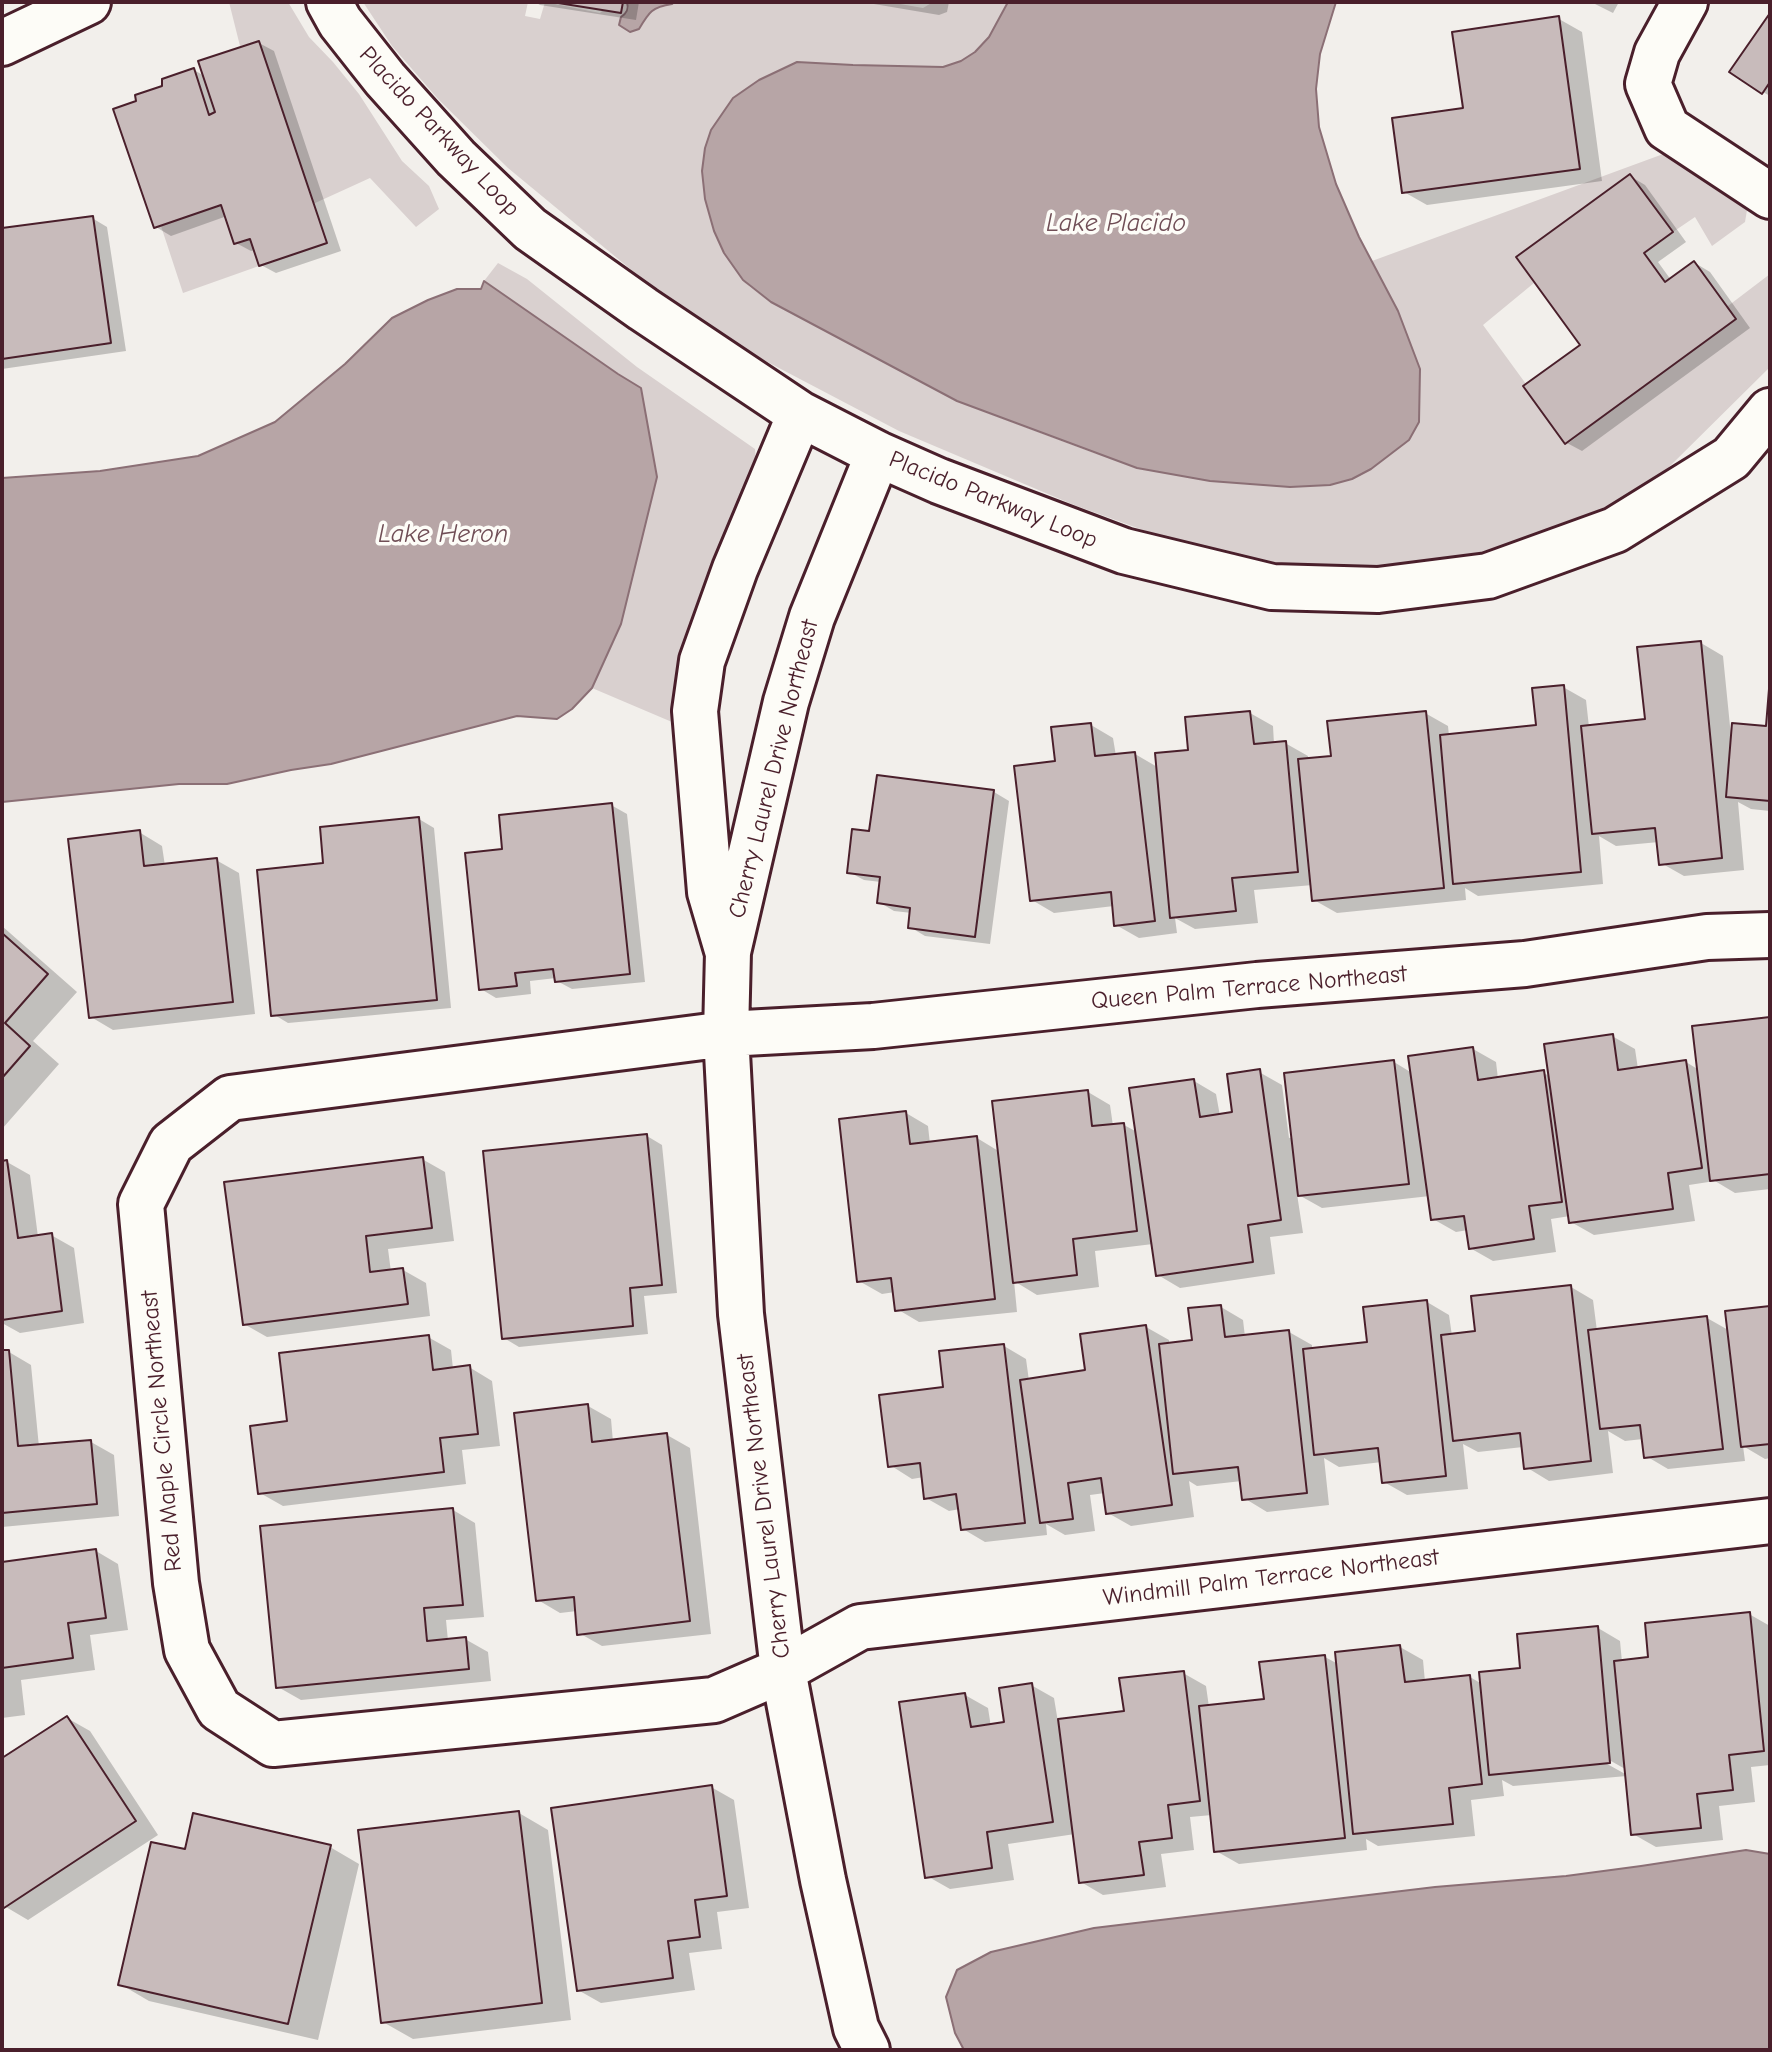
<!DOCTYPE html>
<html>
<head>
<meta charset="utf-8">
<style>
	body { margin:0 }
	#map { position:relative; width:1772px; height:2052px; overflow:hidden; background:#f2efeb; font-family:"Comic Neue",sans-serif }
	canvas { display:block }
	.frame { position:absolute; inset:0; border:4px solid #4a1f2b; pointer-events:none }
</style>
</head>
<body>
<div id="map">
<canvas width="1772" height="2052"></canvas>
<div class="frame"></div>
</div>
<script>
const ctx = document.querySelector('canvas').getContext('2d');
ctx.lineJoin = 'round';
function fillPath(path, color) { ctx.fillStyle = color; ctx.fill(path, 'evenodd'); }
function strokePath(path, color, width, dash) { ctx.strokeStyle = color; ctx.lineWidth = width; ctx.lineCap = dash ? 'butt' : 'round'; ctx.setLineDash(dash || []); ctx.stroke(path); }
function drawText(font, color, halo, rows, align = 'center') {
  ctx.font = font + ' "Comic Neue",sans-serif'; ctx.lineWidth = 7; ctx.setLineDash([]); ctx.textBaseline = 'middle'; ctx.strokeStyle = halo; ctx.fillStyle = color; for (const [text, x, y, turn = 0] of rows) {
    ctx.save(); ctx.translate(x, y); ctx.rotate((+turn || 0) * Math.PI / 180); ctx.textAlign = isNaN(turn) ? turn : align; if (halo) ctx.strokeText(text, 0, 0); ctx.fillText(text, 0, 0); ctx.restore();
  }
}
fillPath(new Path2D(`
	M229,2h59l21,35 24,25 26,32 43,67 27,25 10,23 -23,18 -46,-49 -57,26 -54,-163 -19,5z
	M363,2h165l-3,14 15,3 5,-17 55,11 7,-7 1,-4h281l34,6 10,-6h75l-19,35 -14,15 -14,9 -18,6 -90,-2 -151,106 3,28 9,32 29,49 7,7 21,15 185,99 138,52 116,28 80,6 40,-2 41,-16 38,-29 11,-71 -22,-58 -26,-50 294,-108 81,57 -2,12 -33,24 -17,-29 -22,15 -43,-58 -111,87 15,22 -51,42 86,118 159,-127 -4,-7 46,-35v93l-102,101 -51,33 -52,26 -78,24 -77,16 -58,2 -75,-3 -65,-11 -138,-50 -175,-74 -141,-74 -89,-56 -161,-133 -70,-69 -46,-53z
	M221,205l13,39 16,-5 9,27 -76,27 -22,-67z
	M498,263l29,16 110,88 118,82 1,13 -77,263 -87,-37 29,-64 36,-147 -16,-89 -38,-24 -119,-83z`), '#d9d0cf');
const water = new Path2D(`
	M627,2h47l-2,2c-20,3 -23,8 -33,25l-9,3 -11,-7 2,-8c6,-4 8,-8 6,-15z
	M1008,2h328l-16,52 -4,35 3,38 17,57 23,53 39,74 22,58 -1,53 -10,18 -38,29 -19,10 -22,6 -40,2 -80,-6 -73,-13 -180,-67 -186,-99 -28,-22 -19,-27 -10,-22 -9,-32 -3,-28 3,-23 6,-18 22,-32 26,-18 38,-18 56,3 90,2 18,-6 14,-9 14,-15z
	M484,281l134,93 23,14 16,89 -36,147 -29,64 -20,21 -15,10 -40,-3 -186,48 -40,6 -64,14h-48l-177,18v-324l98,-7 98,-15 77,-34 70,-58 47,-46 36,-18 29,-11h24z
	M1746,1850l24,4v196h-806l-9,-17 -9,-36 11,-27 34,-18 103,-24 341,-41 131,-11 75,-10z`);
fillPath(water, '#b7a5a6');
strokePath(water, '#8b6f75', 2);
fillPath(new Path2D(`
	M535,2h104l-3,18 -96,-15z
	M862,2h87l-2,10 -8,3z
	M1591,2h28l-6,11z
	M1770,16v80l-7,-4z
	M1559,19l23,13 20,149 -175,24 -23,-13 62,-82z
	M259,43l15,8 67,200 -65,22 -15,-8 -5,-15 -5,1 -15,-8 -9,-27 -56,20 -15,-9 -18,-124 56,-33 12,7z
	M1630,176l15,9 41,57 -28,20 13,18 24,-17 15,9 40,56 -168,123 -15,-8 16,-98z
	M92,218l15,9 19,124 -124,18v-139z
	M1701,643l22,13 8,80 37,-7 2,-29v111l-19,-2 -13,-7 6,68 -60,6 -23,-13 -2,-21 -43,4 -17,-10 4,48 -125,12 -13,-8 1,12 -129,13 -23,-13 -1,-15 -59,5 4,33 -63,6 -20,-11 2,15 -38,5 -23,-13 -2,-19 -60,7 -22,-13 25,-138 34,-37 22,13 3,18 19,-2 24,14 31,-16 60,-39 23,13 1,18 11,-1 23,13v4l25,-2 92,-45 23,13 1,10 89,-9 25,-40 23,13 3,27 58,-6z
	M994,792l15,9 -19,143 -65,-8 -15,-9 2,-14 -18,-2 -15,-9 2,-20 -17,-2 -15,-8 22,-39z
	M611,805l16,9 18,168 -73,7 -15,-8 -1,-3 -26,3 1,13 -35,4 -15,-9 24,-138z
	M419,819l15,9 17,180 -163,15 -15,-9 53,-149z
	M139,832l23,14 3,20 51,-6 23,13 16,141 -142,16 -22,-13z
	M2,926l75,66 -44,49 26,23 -57,65z
	M1770,1019v170l-35,4 -20,-12 -26,4 6,36 -101,14 -23,-13 -1,-6 -19,3 5,33 -63,9 -23,-13 -2,-18 -12,2 -23,-13 -3,-23 -108,12 -25,-14 6,39 -33,4 5,37 -95,14 -22,-13 -5,-31 -58,7 4,36 -62,8 -23,-14 3,31 -98,10 -22,-13 -2,-17 -13,2 -23,-13 47,-168 22,13 2,18 47,-6 23,14 88,-60 22,13 3,21 11,-1 13,7 57,-51 22,13 4,22 14,-2 25,-42 23,13 7,53 4,-1 101,-75 18,11 61,-24 23,13 2,17 45,-7 7,5 62,-41 23,13 3,20 48,-7 13,8z
	M647,1136l15,9 15,148 -33,3 4,38 -129,13 -15,-9z
	M422,1159l23,13 9,69 -66,8 3,23 12,-2 23,13 4,33 -163,21 -23,-13z
	M7,1162l23,13 8,62 13,-2 23,13 10,75 -64,10 -18,-10v-160z
	M1571,1287l22,13 4,31 110,-13 23,13 40,-23v150l-5,1 -22,-13 2,15 -77,8 -22,-13 -3,-17 -18,2 -17,-10 5,42 -64,8 -23,-14 -3,-20 -45,5 -15,-8 5,45 -61,6 -23,-13 -2,-20 -43,5 -15,-9 5,47 -62,7 -23,-14 -2,-17 -45,5 -8,-5 5,36 -63,9 -23,-13 -3,-20 -15,2 5,36 -30,4 -19,-11 1,11 -62,7 -22,-13 -3,-20 -11,2 -23,-13 -2,-21 -12,2 -22,-14 56,-76 58,-43 22,13 3,22 58,-9 59,-45 23,13v5l25,-3 27,-35 22,13 2,17 44,-5 23,13v5l57,-6 58,-42 22,13 3,21 25,-3z
	M428,1337l23,13 2,19 16,-2 23,14 8,65 -38,4 4,34 -183,22 -23,-13 30,-70z
	M2,1352h7l22,13 8,82 52,-5 23,13 5,61 -117,11z
	M588,1406l23,13 2,23 54,-7 23,13 21,186 -109,12 -23,-13 -2,-22 -17,2 -22,-13z
	M453,1510l22,13 9,94 -38,3 2,21 17,-2 23,13 3,29 -190,19 -23,-13z
	M96,1551l22,13 10,66 -38,5 5,35 -74,10 4,35 -23,3v-154z
	M1749,1614l21,12v139l-19,2 4,35 -36,4 4,34 -67,7 -23,-13 -6,-58 -114,10 -11,-6 2,16 -33,4 4,36 -97,10 -12,-7 1,11 -128,14 -23,-13 -4,-36 -22,2 4,33 -33,4 5,33 -63,8 -22,-13 -6,-48 -67,10 6,36 -64,9 -23,-13 38,-181 23,13 3,19 15,-3 25,-39 23,13 4,24 68,-9 57,-40 23,13 3,21 57,-7 59,-43 13,7 62,-17 23,13 2,22 45,-5 12,7 40,-15 76,-41 22,13 2,21 28,-3zM1602,1756l25,14v5l-27,-15z
	M67,1718l23,13 68,104 -130,85 -22,-13 -4,-6v-140z
	M711,1787l23,13 15,108 -32,4 5,37 -33,4 6,37 -94,13 -23,-13z
	M519,1813l29,17 23,190 -158,19 -30,-17z
	M330,1847l29,17 -41,176 -169,-39 -29,-17 66,-133z`), '#0003');
const building = new Path2D(`
	M552,2h71l-2,11z
	M1770,13v69l-8,12 -33,-22z
	M1559,16l21,153 -178,24 -10,-75 71,-10 -11,-76z
	M259,41l68,202 -68,23 -9,-27 -16,5 -13,-39 -67,23 -41,-119 23,-8 -1,-6 27,-9v-7l32,-11 15,47 6,-3 -17,-51z
	M1630,174l43,58 -29,21 21,29 29,-21 42,58 -171,125 -42,-58 57,-41 -64,-88z
	M93,216l18,127 -109,16v-131z
	M1701,641l21,217 -63,7 -4,-37 -63,6 -11,-108 64,-7 -8,-72z
	M1564,685l17,187 -128,12 -13,-149 96,-10 -4,-37z
	M1769,689l1,112 -44,-4 6,-74 34,3z
	M1250,711l4,33 32,-3 12,131 -66,6 4,33 -66,7 -15,-165 33,-3 -3,-33z
	M1426,711l18,177 -132,13 -14,-142 33,-3 -4,-35z
	M1091,723l4,33 40,-4 20,169 -41,5 -3,-34 -81,9 -16,-135 41,-5 -4,-34z
	M877,775l117,15 -19,147 -67,-9 2,-20 -33,-5 3,-26 -33,-4 5,-44 17,2z
	M612,803l18,171 -75,8 -2,-13 -38,4 2,13 -38,4 -14,-137 37,-4 -3,-34z
	M419,817l18,183 -166,16 -14,-146 66,-7 -3,-36z
	M140,830l4,36 73,-8 16,144 -144,16 -21,-179z
	M2,933l46,41 -43,49 25,23 -28,32z
	M1770,1017v157l-60,7 -18,-155z
	M1613,1034l5,36 68,-10 16,108 -34,5 5,36 -104,14 -25,-179z
	M1473,1047l5,33 66,-10 18,132 -33,4 5,33 -65,10 -5,-33 -33,4 -23,-164z
	M1394,1060l15,124 -111,12 -14,-123z
	M1260,1069l21,151 -33,5 5,37 -97,14 -27,-188 65,-9 6,38 32,-5 -5,-38z
	M1088,1090l4,36 32,-3 13,108 -64,8 4,36 -64,8 -21,-182z
	M906,1111l4,33 67,-8 18,163 -100,12 -4,-33 -34,4 -18,-163z
	M647,1134l15,151 -32,3 3,38 -131,13 -19,-188z
	M423,1157l9,71 -66,8 4,36 33,-4 5,36 -165,21 -19,-143z
	M7,1160l11,78 34,-5 10,78 -60,9v-159z
	M1571,1285l20,176 -67,8 -4,-36 -67,8 -12,-106 34,-4 -4,-35z
	M1427,1300l19,176 -64,7 -4,-35 -64,7 -11,-106 64,-7 -4,-35z
	M1221,1305l4,32 64,-7 18,163 -65,7 -4,-33 -65,7 -14,-130 33,-4 -4,-32z
	M1770,1306v138l-29,3 -16,-136z
	M1707,1316l16,133 -79,9 -4,-33 -40,4 -12,-99z
	M1146,1325l26,180 -66,9 -5,-36 -33,5 5,36 -33,4 -20,-143 65,-10 -5,-36z
	M429,1335l4,35 37,-5 8,69 -38,4 4,34 -186,22 -8,-68 37,-5 -8,-68z
	M1004,1344l21,179 -64,7 -5,-36 -32,5 -4,-36 -32,4 -9,-72 64,-8 -4,-36z
	M2,1350h7l9,96 73,-6 6,64 -95,9z
	M588,1404l4,38 75,-9 23,188 -113,14 -3,-38 -38,4 -22,-188z
	M453,1508l10,97 -39,3 3,33 39,-4 3,32 -193,19 -16,-162z
	M96,1549l10,69 -38,5 5,35 -71,10v-106z
	M1750,1612l14,139 -35,4 4,35 -36,4 4,34 -70,7 -17,-174 34,-4 -3,-34z
	M1598,1626l12,137 -121,12 -10,-103 41,-4 -3,-34z
	M1400,1645l5,37 65,-7 12,109 -33,4 4,36 -100,10 -18,-182z
	M1325,1655l20,183 -131,14 -15,-146 65,-7 -5,-37z
	M1184,1671l16,130 -32,4 4,33 -33,4 5,33 -65,8 -21,-164 66,-8 -5,-33z
	M1032,1683l21,139 -66,10 5,36 -67,10 -26,-176 66,-9 6,34 33,-5 -5,-34z
	M67,1716l69,105 -132,87 -2,-3v-147z
	M712,1785l15,111 -32,4 5,37 -32,4 5,37 -96,13 -26,-183z
	M519,1811l23,192 -161,20 -23,-193z
	M193,1813l138,32 -43,179 -170,-39 33,-143 34,7z`);
fillPath(building, '#c8bbbb');
strokePath(building, '#4a1f2b', 2);
const street = new Path2D(`
	M329,2l11,20 45,57 71,79 74,71 113,80 157,105 78,40 61,27 185,70 148,36 106,3 110,-14 127,-46 116,-72 39,-47
	M1685,2l-28,51 -9,31 19,44 103,68
	M2,43l86,-41
	M1770,935l-63,2 -182,27 -268,21 -384,41 -147,8 -496,64 -59,46 -30,60 35,379 11,67 32,59 54,35 441,-44 69,-30 77,-43 910,-106
	M727,950l-17,-58 -15,-181 7,-50 33,-92 65,-155
	M867,2050l-11,-22 -33,-148 -40,-210 -42,-356 -15,-280 2,-82 58,-250 26,-85 66,-163`);
strokePath(street, '#4a1f2b', 50);
strokePath(street, '#fdfcf7', 44);
drawText('24px', '#4a1f2b', '#fdfcf7', [
	["Placido Parkway Loop",439,132,47],
	["Placido Parkway Loop",993,500,22],
	["Cherry Laurel Drive Northeast",774,769,-76],
	["Queen Palm Terrace Northeast",1249,988,-5],
	["Red Maple Circle Northeast",162,1431,-95],
	["Cherry Laurel Drive Northeast",764,1506,-97],
	["Windmill Palm Terrace Northeast",1271,1578,-7]
]);
drawText('italic 26px', '#704e56', '#fdfcf7', [
	["Lake Placido",1116,224],
	["Lake Heron",443,535]
]);
</script>
</body>
</html>
